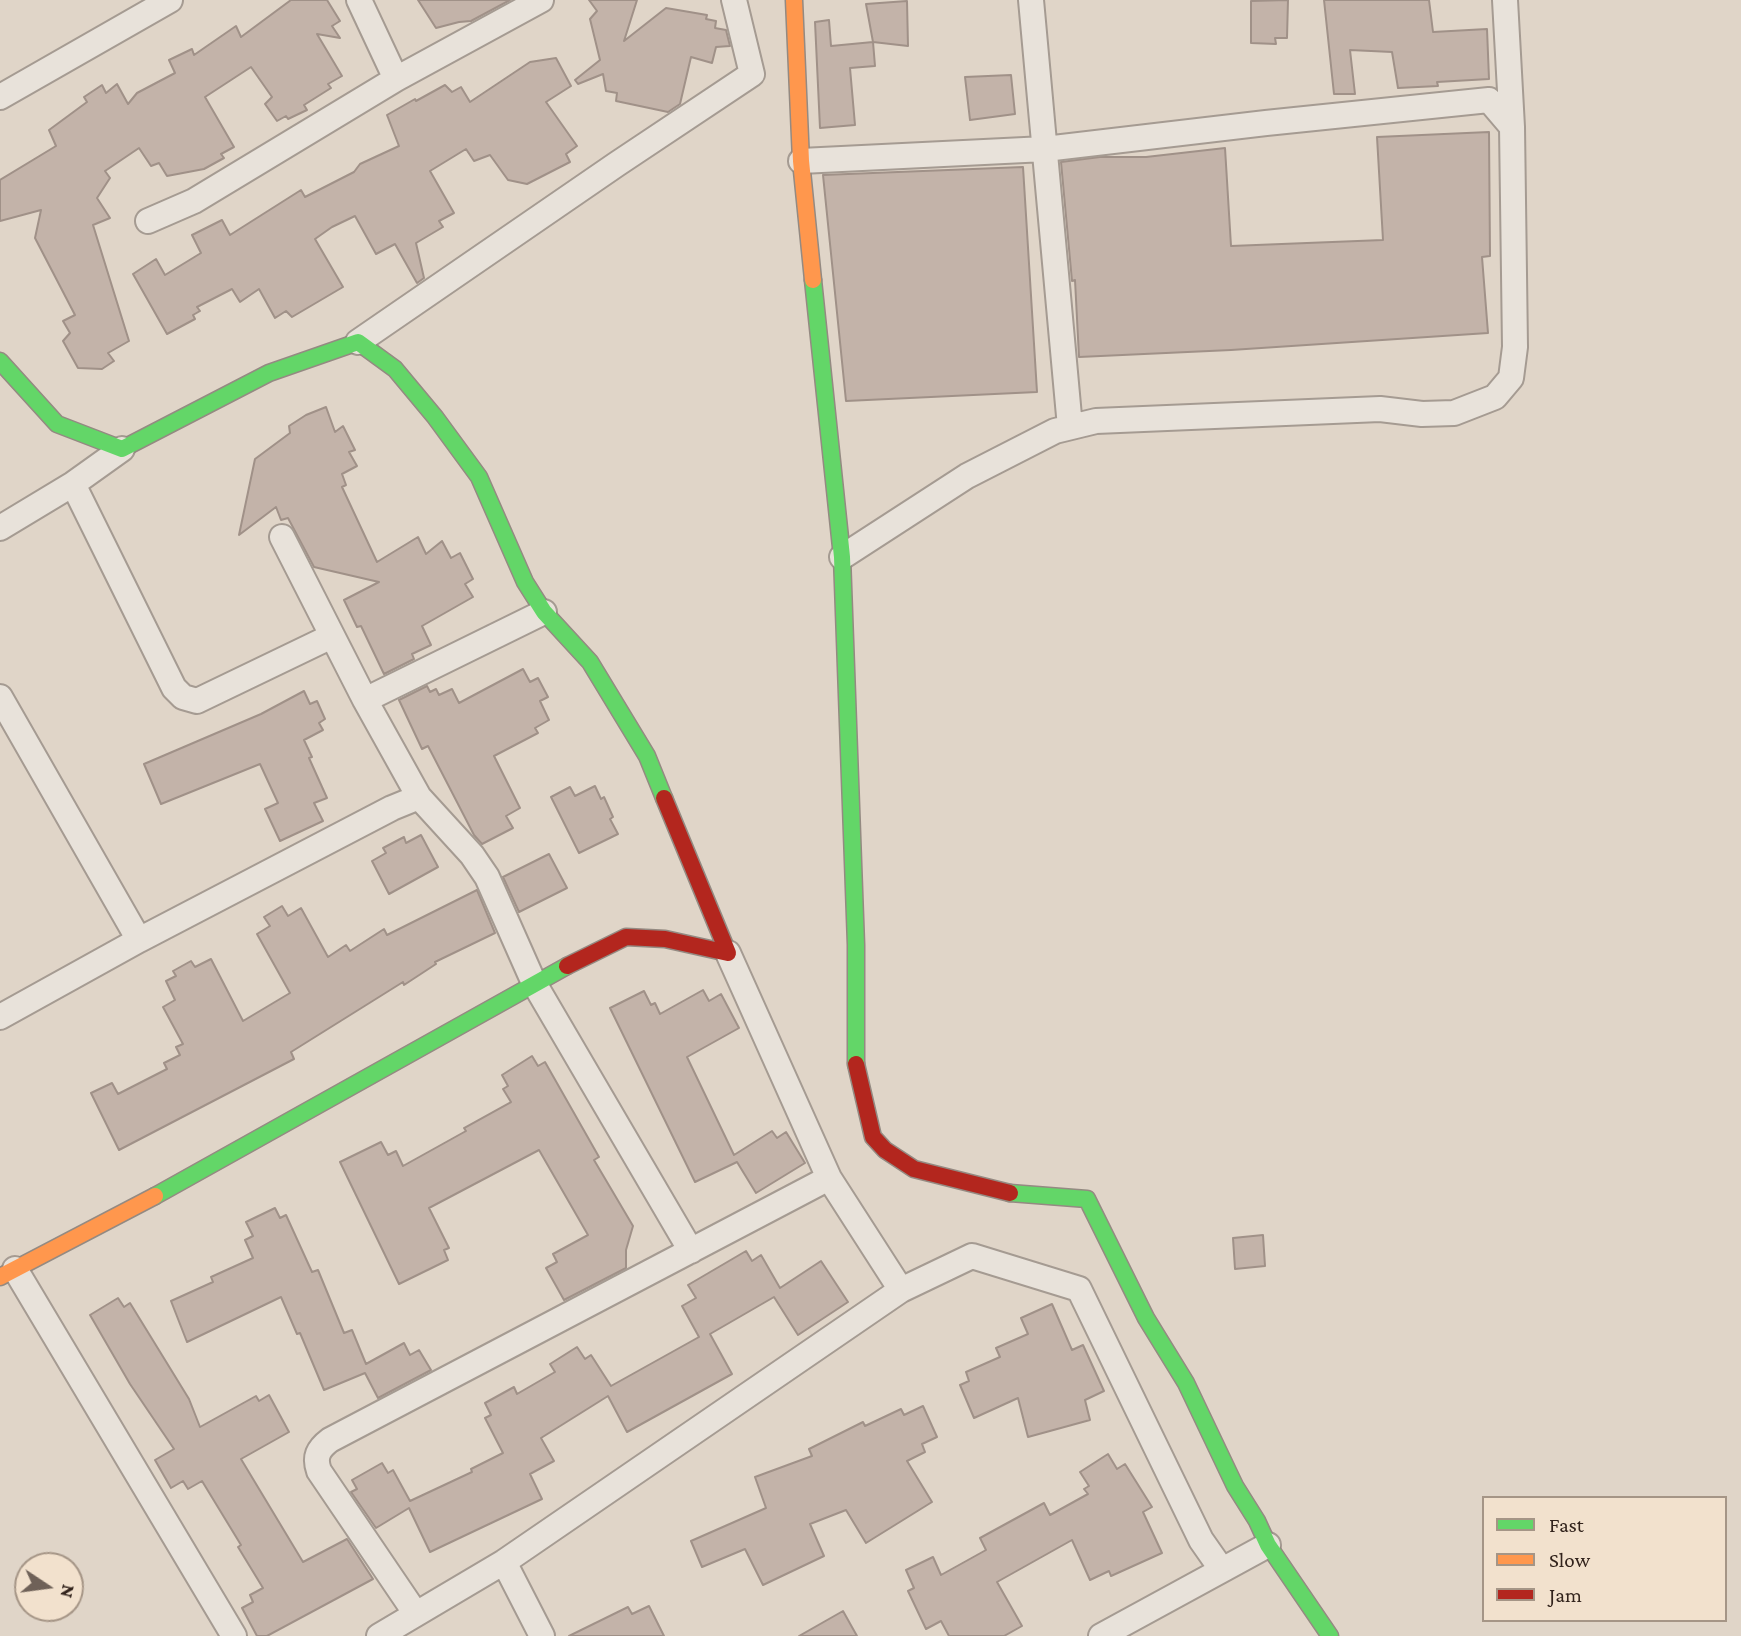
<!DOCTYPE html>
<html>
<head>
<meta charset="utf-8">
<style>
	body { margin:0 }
	#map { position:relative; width:1741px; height:1636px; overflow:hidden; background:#e0d5c8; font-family:"Crimson Pro",serif }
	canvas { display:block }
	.legend { position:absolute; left:1482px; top:1496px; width:245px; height:126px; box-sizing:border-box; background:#f2e1cd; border:2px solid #a59586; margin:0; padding:9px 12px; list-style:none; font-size:21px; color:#32231c }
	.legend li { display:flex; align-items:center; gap:14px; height:35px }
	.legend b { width:35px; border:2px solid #a59586 }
	.north { position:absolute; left:14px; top:1552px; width:70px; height:70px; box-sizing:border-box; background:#f2e1cd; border:2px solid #a59586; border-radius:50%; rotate:103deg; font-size:19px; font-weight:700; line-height:28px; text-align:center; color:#32231c }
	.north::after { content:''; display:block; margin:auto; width:24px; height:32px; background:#6f6158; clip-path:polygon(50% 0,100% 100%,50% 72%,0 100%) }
</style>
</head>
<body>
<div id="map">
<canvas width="1741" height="1636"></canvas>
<ul class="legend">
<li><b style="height:9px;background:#63d668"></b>Fast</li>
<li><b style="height:9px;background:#ff974d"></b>Slow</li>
<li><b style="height:9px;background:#b3261e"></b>Jam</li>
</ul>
<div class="north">N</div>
</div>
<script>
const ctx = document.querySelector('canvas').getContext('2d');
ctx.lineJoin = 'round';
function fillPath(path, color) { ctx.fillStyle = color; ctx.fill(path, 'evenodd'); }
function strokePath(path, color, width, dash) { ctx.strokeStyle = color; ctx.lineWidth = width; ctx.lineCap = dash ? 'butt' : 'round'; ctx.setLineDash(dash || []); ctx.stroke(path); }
const building = new Path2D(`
	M291,0h36l13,21 -8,5 8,12 -23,-4 25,42 -14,8 3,4 -27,17 3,5 -19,9 -2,-3 -9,5 -12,-17 7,-7 -21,-30 -46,30 29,50 -13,7 3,4 -20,11 -37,7 -8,-13 -8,3 -12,-18 -34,23 5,7 -13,20 13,20 -17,7 36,116 -21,12 6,8 -12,8 -24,-1 -15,-27 7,-8 -7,-12 12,-6 -40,-77 6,-28 -41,11v-41l56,-34 -7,-16 38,-28 -3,-5 18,-12 4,8 11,-9 11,20 9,-11 38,-20 -6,-13 23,-11 2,6 42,-29 5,11z
	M418,0h92l-39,21 -12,1 -23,6z
	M589,0h48l-13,41 42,-33 41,7 -1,4 10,2 -1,7 11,2 4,16 -14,1 -4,16 -21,-6 -11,47 -12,8 -52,-11 1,-8 -11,-2 -3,-17 -25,10 -3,-4 25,-20 -10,-41 7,-8z
	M1288,0l-1,38h-12l1,6 -25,-1v-42z
	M1324,0h105l4,32 54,-3 2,50 -52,3 1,4 -40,2 -6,-36 -42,-2 5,44h-21z
	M907,1l1,45 -35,-4 -7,-38z
	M829,20l2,26 42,-4 2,24 -25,2 5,57 -35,3 -5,-106z
	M556,58l15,28 -25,16 31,44 -11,8 4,8 -43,22 -19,-4 -18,-25 -16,6 -8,-12 -36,22 24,42 -15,8 4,6 -27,16 8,35 -7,5 -22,-39 -19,10 -21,-38 -23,11 -17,12 28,48 -51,30 -6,-6 -11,7 -16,-29 -19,13 -8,-13 -35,18 3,4 -7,4 2,4 -28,15 -34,-60 23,-15 9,16 36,-22 -9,-18 30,-15 8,15 71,-45 4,7 49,-25 6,-8 39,-18 -12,-31 28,-16 1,2 29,-16 7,7 9,-5 9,15 60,-40z
	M1011,75l4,39 -45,6 -5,-43z
	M1489,132l1,124 -8,1 6,76 -257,17 -152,7 -4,-77 -3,1 -11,-119 39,-5h46l79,-9 6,98 152,-6 -6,-103z
	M1023,167l14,225 -191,9 -23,-226z
	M326,407l9,25 8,-6 12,24 -6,2 8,14 -15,8 4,11 -4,2 35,75 41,-25 8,17 16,-13 9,17 9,-5 13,26 -8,5 8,13 -51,29 9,19 -19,9 2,5 -30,15 -23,-48 -4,1 -13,-27 35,-18 -65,-15 -26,-49 -7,2 -5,-13 -37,28 16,-76 35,-26 -1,-7 17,-11z
	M523,669l7,13 8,-4 10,19 -8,4 9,19 -14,8 3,5 -44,23 26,52 -14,8 7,12 -31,16 -8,-9 -46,-89 -6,3 -23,-49 28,-14 3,6 6,-3 3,6 13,-6 7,14z
	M304,691l6,13 7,-3 8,18 -6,4 4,7 -19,10 8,17 -3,1 18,40 -13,5 9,18 -43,20 -15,-32 13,-6 -18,-39 -99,40 -17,-40 117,-50z
	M595,786l6,13 3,-2 9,20 -3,2 8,15 -39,19 -28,-56 19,-10 5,9z
	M421,835l17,32 -49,27 -17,-33 14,-8 -3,-5 21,-11 2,6z
	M549,854l18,34 -48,24 -16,-35z
	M477,890l18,43 -60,29 1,2 -32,21 -1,-3 -112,70 3,7 -175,91 -28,-57 21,-10 6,11 49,-25 -3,-6 16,-8 -4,-8 7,-3 -20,-37 12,-7 -9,-19 10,-5 -3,-5 18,-10 4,6 16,-8 32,62 47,-28 -33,-59 13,-8 -6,-9 18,-11 6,10 13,-8 27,49 18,-12 4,6 34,-22 3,6z
	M703,990l6,11 12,-7 18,34 -52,29 47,98 38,-24 5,7 9,-6 19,31 -49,30 -19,-31 -42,20 -85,-174 34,-17 7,14 4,-2 5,11z
	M532,1056l6,10 7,-4 54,95 -5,3 39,66 -7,24v18l-62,32 -18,-32 11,-6 -4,-8 35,-19 -49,-85 -110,58 20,40 -5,2 4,10 -49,24 -59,-122 41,-20 7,13 8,-4 7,15 63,-35 -2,-3 47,-26 -8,-13 5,-3 -6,-11z
	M275,1208l5,10 6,-3 26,57 6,-2 26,63 8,-3 14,34 38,-21 6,12 9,-5 12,20 -53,28 -13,-25 -41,17 -24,-57 -3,1 -16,-37 -94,45 -16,-41 42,-19 -2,-5 42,-19 -8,-18 8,-4 -7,-14z
	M1263,1235l2,31 -30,3 -2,-31z
	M746,1251l6,10 9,-6 19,33 41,-27 27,41 -50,33 -24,-38 -64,37 22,40 -105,58 -19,-36 -67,42 13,23 -24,13 12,25 -112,53 -21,-44 -33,20 -25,-36 6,-3 -5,-9 30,-17 6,10 5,-3 17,31 62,-29 -1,-3 32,-16 -18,-35 6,-3 -6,-12 29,-16 3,7 38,-22 -5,-8 27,-17 8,12 6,-4 20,31 88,-49 -17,-31 14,-8 -8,-13z
	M118,1298l6,9 6,-4 59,96 11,28 56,-31 3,5 10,-6 20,37 -48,27 62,103 44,-23 26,40 -106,57h-10l-15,-28 11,-6 -3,-7 13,-7 -25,-41 3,-2 -39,-64 -14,8 -5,-8 -12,7 -16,-28 19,-11 -44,-65 -40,-69z
	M1052,1304l20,46 11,-5 21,46 -19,9 5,20 -62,17 -10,-39 -44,20 -14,-33 9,-4 -3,-9 34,-15 -4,-9 32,-14 -7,-16z
	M923,1406l14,31 -15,7 3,8 -18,9 25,41 -66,41 -20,-33 -36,14 14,32 -61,29 -18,-36 -43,18 -11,-26 75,-33 -11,-31 57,-21 -3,-7 54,-27 2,4 36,-17 3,6z
	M1108,1454l9,15 8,-5 27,43 -9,5 19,41 -51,23 -2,-5 -19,9 -18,-40 -75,42 25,44 -18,10h-55l-8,-15 -15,8 -18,-38 6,-3 -8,-18 27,-13 8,18 45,-25 -6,-12 64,-35 6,12 38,-21 -4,-5 5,-3 -9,-14z
	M649,1606l15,30h-95l59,-29 4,7z
	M843,1611l14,25h-58z`);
fillPath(building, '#c3b3a9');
strokePath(building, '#a09188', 2);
const street = new Path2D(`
	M359,0l37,79
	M1031,0l39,427
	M0,97l170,-97
	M801,161l244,-12 221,-26 223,-23 23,27 -7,-127
	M148,221l46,-20 202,-122 145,-79
	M358,342l259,-178 135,-90 -18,-74
	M73,484l101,204 9,9 14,4 135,-65
	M0,528l73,-44 49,-35
	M842,557l125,-81 88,-45 41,-10 284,-12 42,5 32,-1 41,-16 16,-19 4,-31 -3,-220
	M0,697l139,243
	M365,700l179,-88
	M419,797l53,58 15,22 47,106 157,268
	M728,953l101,225 72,112
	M0,1017l139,-77 253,-132 27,-11 -54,-97 -83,-163
	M15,1269l219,367
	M504,1562l38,74
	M416,1614l-97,-143c-5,-14 -1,-22 11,-31l499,-262
	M379,1636l125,-74 397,-272 71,-34 107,33 122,251 21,30
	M1101,1636l167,-91`);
const fast = new Path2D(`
	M813,280l29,277 14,388v119
	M0,361l57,63 65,25 147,-76 89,-31 37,27 40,48 44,60 46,105 19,30 46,50 57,94 17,42
	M1010,1193l77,6 59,119 40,65 49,103 22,35 11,24 62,91
	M155,1196l412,-230`);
const slow = new Path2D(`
	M794,0l7,161 12,119
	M0,1277l155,-81`);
const jam = new Path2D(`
	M567,966l59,-29 39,2 63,14 -64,-155
	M856,1064l17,73 12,13 29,19 96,24`);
strokePath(street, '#a59b92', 28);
strokePath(fast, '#948a82', 19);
strokePath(slow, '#948a82', 19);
strokePath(jam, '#948a82', 19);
strokePath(street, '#e8e2da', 24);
strokePath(fast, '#63d668', 16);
strokePath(slow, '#ff974d', 16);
strokePath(jam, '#b3261e', 16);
</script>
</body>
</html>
